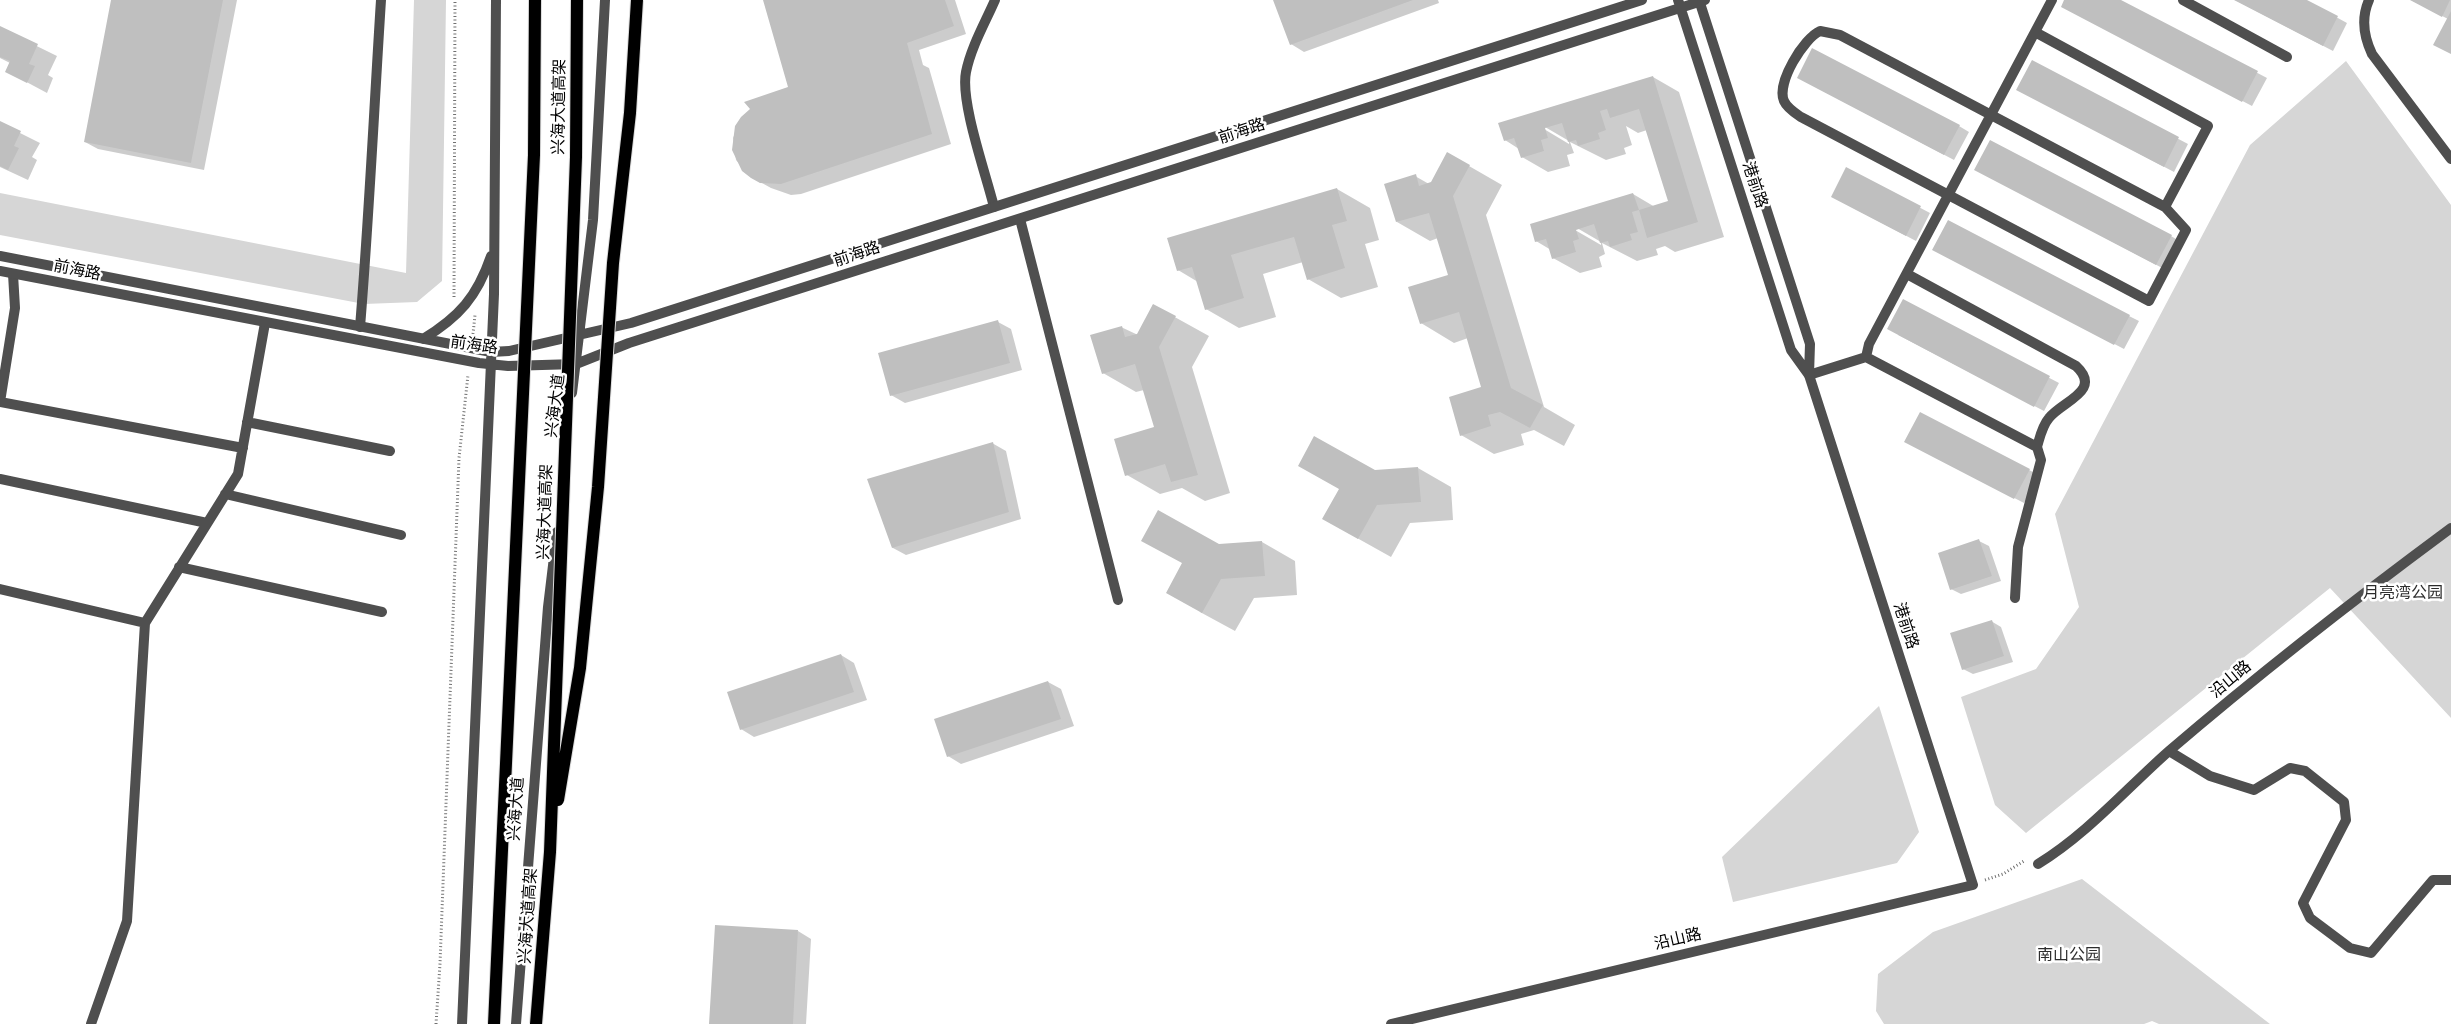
<!DOCTYPE html>
<html>
<head>
<meta charset="utf-8">
<style>
	body { margin:0 }
	canvas { display:block; background:#fff }
</style>
</head>
<body>
<canvas width="2451" height="1024"></canvas>
<script>
const ctx = document.querySelector('canvas').getContext('2d');
ctx.lineJoin = 'round';
function fillPath(path, color) { ctx.fillStyle = color; ctx.fill(path, 'evenodd'); }
function strokePath(path, color, width, dash) { ctx.strokeStyle = color; ctx.lineWidth = width; ctx.lineCap = dash ? 'butt' : 'round'; ctx.setLineDash(dash || []); ctx.stroke(path); }
function drawText(font, color, halo, rows, align = 'center') {
  ctx.font = font + ' Roboto,"Noto Sans SC",sans-serif'; ctx.lineWidth = 5; ctx.setLineDash([]); ctx.textBaseline = 'middle'; ctx.strokeStyle = halo; ctx.fillStyle = color; for (const [text, x, y, turn = 0] of rows) {
    ctx.save(); ctx.translate(x, y); ctx.rotate((+turn || 0) * Math.PI / 180); ctx.textAlign = isNaN(turn) ? turn : align; if (halo) ctx.strokeText(text, 0, 0); ctx.fillText(text, 0, 0); ctx.restore();
  }
}
fillPath(new Path2D(`
	M414,0h32l-4,281 -25,21 -53,2 -364,-69v-42l406,80z
	M2346,61l105,144v513l-121,-130 -304,245 -31,-28 -34,-108 75,-28 43,-62 -24,-93 195,-369z
	M1879,706l40,126 -22,31 -164,39 -11,-45z
	M2082,879l188,145h-111l-7,-3 -8,3h-260l-8,-13 2,-37 55,-42z`), '#d6d6d6');
fillPath(new Path2D(`
	M113,0h124l-33,170 -106,-21 -13,-7z
	M765,0h190l11,34 -47,16 4,15 6,3 22,76 -150,50 -10,1 -20,-7 -20,-11 -15,-17 -3,-22 9,-21 48,-29z
	M1274,0h164l1,3 -135,49 -13,-8z
	M2066,0h53l148,78 -15,28 -180,-94z
	M2235,0h70l42,23 -14,28z
	M2411,0h40v53l-3,-34z
	M0,28l57,28 -9,19 5,3 -6,15 -41,-22 4,-8 -10,-5z
	M2033,62l155,82 -14,28 -146,-77z
	M1653,77l26,15 45,145 -49,15 -10,-6 -9,3 2,6 -21,6 -35,-18 3,11 -6,3 3,10 -22,6 -27,-15 -2,-8 -15,-9 97,-47 22,13 14,-5 -22,-72 -9,3 -12,-7 6,19 -8,3 2,6 -20,6 -36,-18 4,11 -7,2 3,11 -22,6 -26,-15 -3,-8 -14,-9zM1545,127l24,14v3l-25,-15zM1577,228l24,14v3l-26,-15z
	M1808,83l151,43 10,6 -15,28z
	M0,123l40,20 -8,14 5,3 -9,20 -28,-13z
	M1469,166l33,19 -16,30 58,192 31,18 -11,21 -30,-16 -13,4 3,11 -30,9 -33,-19 22,-47 -15,-50 -14,5 -33,-20 28,-47 -11,-38 -8,3 -33,-19 18,-46 14,8z
	M1847,169l83,44 -14,28 -74,-39z
	M1986,175l185,61 10,6 -15,28z
	M1337,189l33,19 9,32 -14,4 13,43 -37,11 -33,-19 -5,-17 -40,12 13,43 -37,11 -33,-19 -8,-27 -20,-12z
	M1944,255l185,61 10,5 -15,28z
	M1903,301l156,82 -15,28 -146,-76z
	M1153,305l56,31 -17,31 38,126 -25,8 -23,-13 -22,6 -33,-19 28,-47 -11,-38 -8,2 -33,-19 18,-46 17,8z
	M998,322l13,7 11,41 -117,33 -14,-8z
	M992,443l14,8 15,68 -115,36 -13,-7 -25,-68z
	M1916,447l113,23 10,5 -15,28z
	M1418,468l33,19 2,33 -43,3 -19,34 -34,-19 17,-67z
	M1979,541l10,5 12,35 -40,13 -10,-5z
	M1262,542l33,19 2,34 -43,3 -19,33 -35,-19 -16,-49 34,-18z
	M1991,621l10,6 12,35 -40,12 -10,-5z
	M841,655l13,8 13,37 -113,37 -13,-8z
	M1048,682l13,7 13,37 -113,38 -13,-8z
	M798,931l13,8 -5,85h-95z`), '#0003');
fillPath(new Path2D(`
	M111,0h112l-32,163 -107,-21z
	M763,0h182l9,26 -47,17 25,91 -151,50 -21,-1 -9,-5 -9,-7 -10,-21 3,-24 6,-9 9,-8 -6,-7 44,-15z
	M1273,0h140l-123,45z
	M2064,0h57l137,71 -16,31 -181,-95z
	M2234,0h73l31,16 -15,30z
	M2410,0h40l-8,17z
	M2451,11v43l-18,-9z
	M0,26l38,18 -9,20 6,2 -8,17 -22,-11 5,-11 -10,-4z
	M1812,48l148,77 -16,30 -147,-77z
	M2032,60l147,77 -15,30 -148,-77z
	M1653,76l45,146 -51,16 -8,-28 -7,2 6,20 -8,2 2,6 -22,7 -2,-6 -8,2 -6,-19 -18,6 3,9 -6,2 3,11 -24,7 -6,-20 -11,3 -5,-18 103,-31 6,17 29,-9 -29,-92 -29,9 -3,-9 -7,2 6,19 -8,3 2,6 -22,7 -2,-6 -8,2 -6,-19 -17,5 3,10 -7,2 3,11 -23,7 -7,-20 -10,3 -6,-18z
	M0,121l21,10 -7,15 5,2 -11,22 -8,-4z
	M1990,140l182,95 -16,30 -182,-95z
	M1447,152l23,13 -17,31 58,192 32,17 -13,23 -30,-16 -12,3 3,11 -31,10 -11,-39 32,-10 -22,-75 -39,12 -12,-37 40,-12 -19,-62 -33,9 -12,-38 32,-10 3,12 12,-4z
	M1846,167l75,39 -15,30 -75,-39z
	M1337,188l10,33 -15,4 13,43 -38,12 -13,-43 -32,9 -31,9 13,43 -39,12 -13,-43 -15,4 -10,-33z
	M1948,220l182,95 -16,30 -182,-95z
	M1903,299l147,77 -16,31 -147,-78z
	M1153,304l23,12 -17,31 39,128 -27,7 -6,-18 -40,12 -11,-37 40,-12 -19,-63 -33,10 -12,-39 32,-9 3,11 12,-3z
	M998,320l12,43 -120,33 -12,-43z
	M1920,412l110,57 -16,30 -110,-57z
	M1314,436l61,34 43,-3 3,35 -44,3 -19,34 -36,-20 17,-30 -41,-23z
	M993,442l16,70 -117,36 -25,-69z
	M1158,510l61,34 43,-3 3,35 -44,3 -19,34 -36,-20 16,-30 -41,-22z
	M1979,539l13,37 -42,14 -12,-37z
	M1992,620l12,36 -42,14 -12,-37z
	M841,654l13,38 -114,38 -13,-38z
	M1048,681l13,38 -114,38 -13,-38z
	M715,925l83,5 -5,94h-84z`), '#bfbfbf');
strokePath(new Path2D(`
	M454,297l1,-297
	M473,334l2,-19
	M1985,880l18,-6 21,-13
	M436,1024l4,-60 19,-506 9,-83`), '#717171', 3, [1, 2.5]);
strokePath(new Path2D(`
	M2183,0l104,57
	M2369,0c-8,18 -5,37 3,54l79,105
	M1820,31l20,4 325,172 21,23 -37,71 -348,-184c-6,-4 -14,-9 -17,-16 -8,-18 20,-63 36,-70z
	M2035,32l173,94 -43,81
	M1907,274l169,92c27,25 -14,35 -27,52 -7,8 -9,19 -12,29
	M360,327c9,-109 14,-218 21,-327
	M1809,375l57,-18
	M2015,598l3,-51 23,-87 -4,-13 -171,-90 3,-13 183,-344`), '#4f4f4f', 10);
strokePath(new Path2D(`
	M994,207c-8,-33 -34,-105 -28,-135 5,-25 19,-49 29,-72
	M1020,219l98,381
	M13,274l2,34 -15,94 243,46
	M247,422l143,29
	M0,479l207,44
	M225,494l176,41
	M179,567l203,45
	M0,589l145,34
	M2169,751l41,25 44,14 36,-22 15,3 39,31 2,18 -43,83 7,15 40,30 21,5 62,-73h18
	M2038,864c49,-30 88,-75 131,-113 91,-78 186,-152 282,-223
	M91,1024l36,-103 18,-298 93,-149 27,-151`), '#4f4f4f', 10);
strokePath(new Path2D(`
	M1699,0l111,344 -1,31
	M0,256l471,92 20,4 18,-1 122,-28 1011,-323
	M0,271l479,92 29,3 68,-2 53,-21 1076,-343
	M423,339c36,-22 54,-42 68,-83
	M572,393l21,-173 12,-220
	M462,1024l32,-730 2,-294
	M516,1024l32,-417 9,-75
	M1391,1024l582,-139 -164,-510 -18,-25 -113,-350`), '#4f4f4f', 10);
const primaryBridge = new Path2D(`
	M558,800l22,-132 18,-181 15,-224 17,-150 7,-113
	M494,1024l40,-869 1,-155
	M536,1024l14,-172 26,-695 1,-157`);
strokePath(primaryBridge, '#dbdbdb', 14, []);
strokePath(primaryBridge, '#000', 12);
drawText('16px', '#000', '#fff', [
	["兴海大道高架",560,107,-89],
	["前海路",1242,132,-18],
	["港前路",1754,185,72],
	["前海路",857,255,-18],
	["前海路",77,271,11],
	["前海路",474,346,8],
	["兴海大道",556,406,-83],
	["兴海大道高架",546,512,-88],
	["港前路",1905,626,72],
	["沿山路",2231,680,-40],
	["兴海大道",517,809,-86],
	["兴海大道高架",529,916,-86],
	["沿山路",1678,940,-13]
]);
drawText('16px', '#2d2d2d', '#fff', [
	["月亮湾公园",2403,594],
	["南山公园",2069,956]
]);
</script>
</body>
</html>
